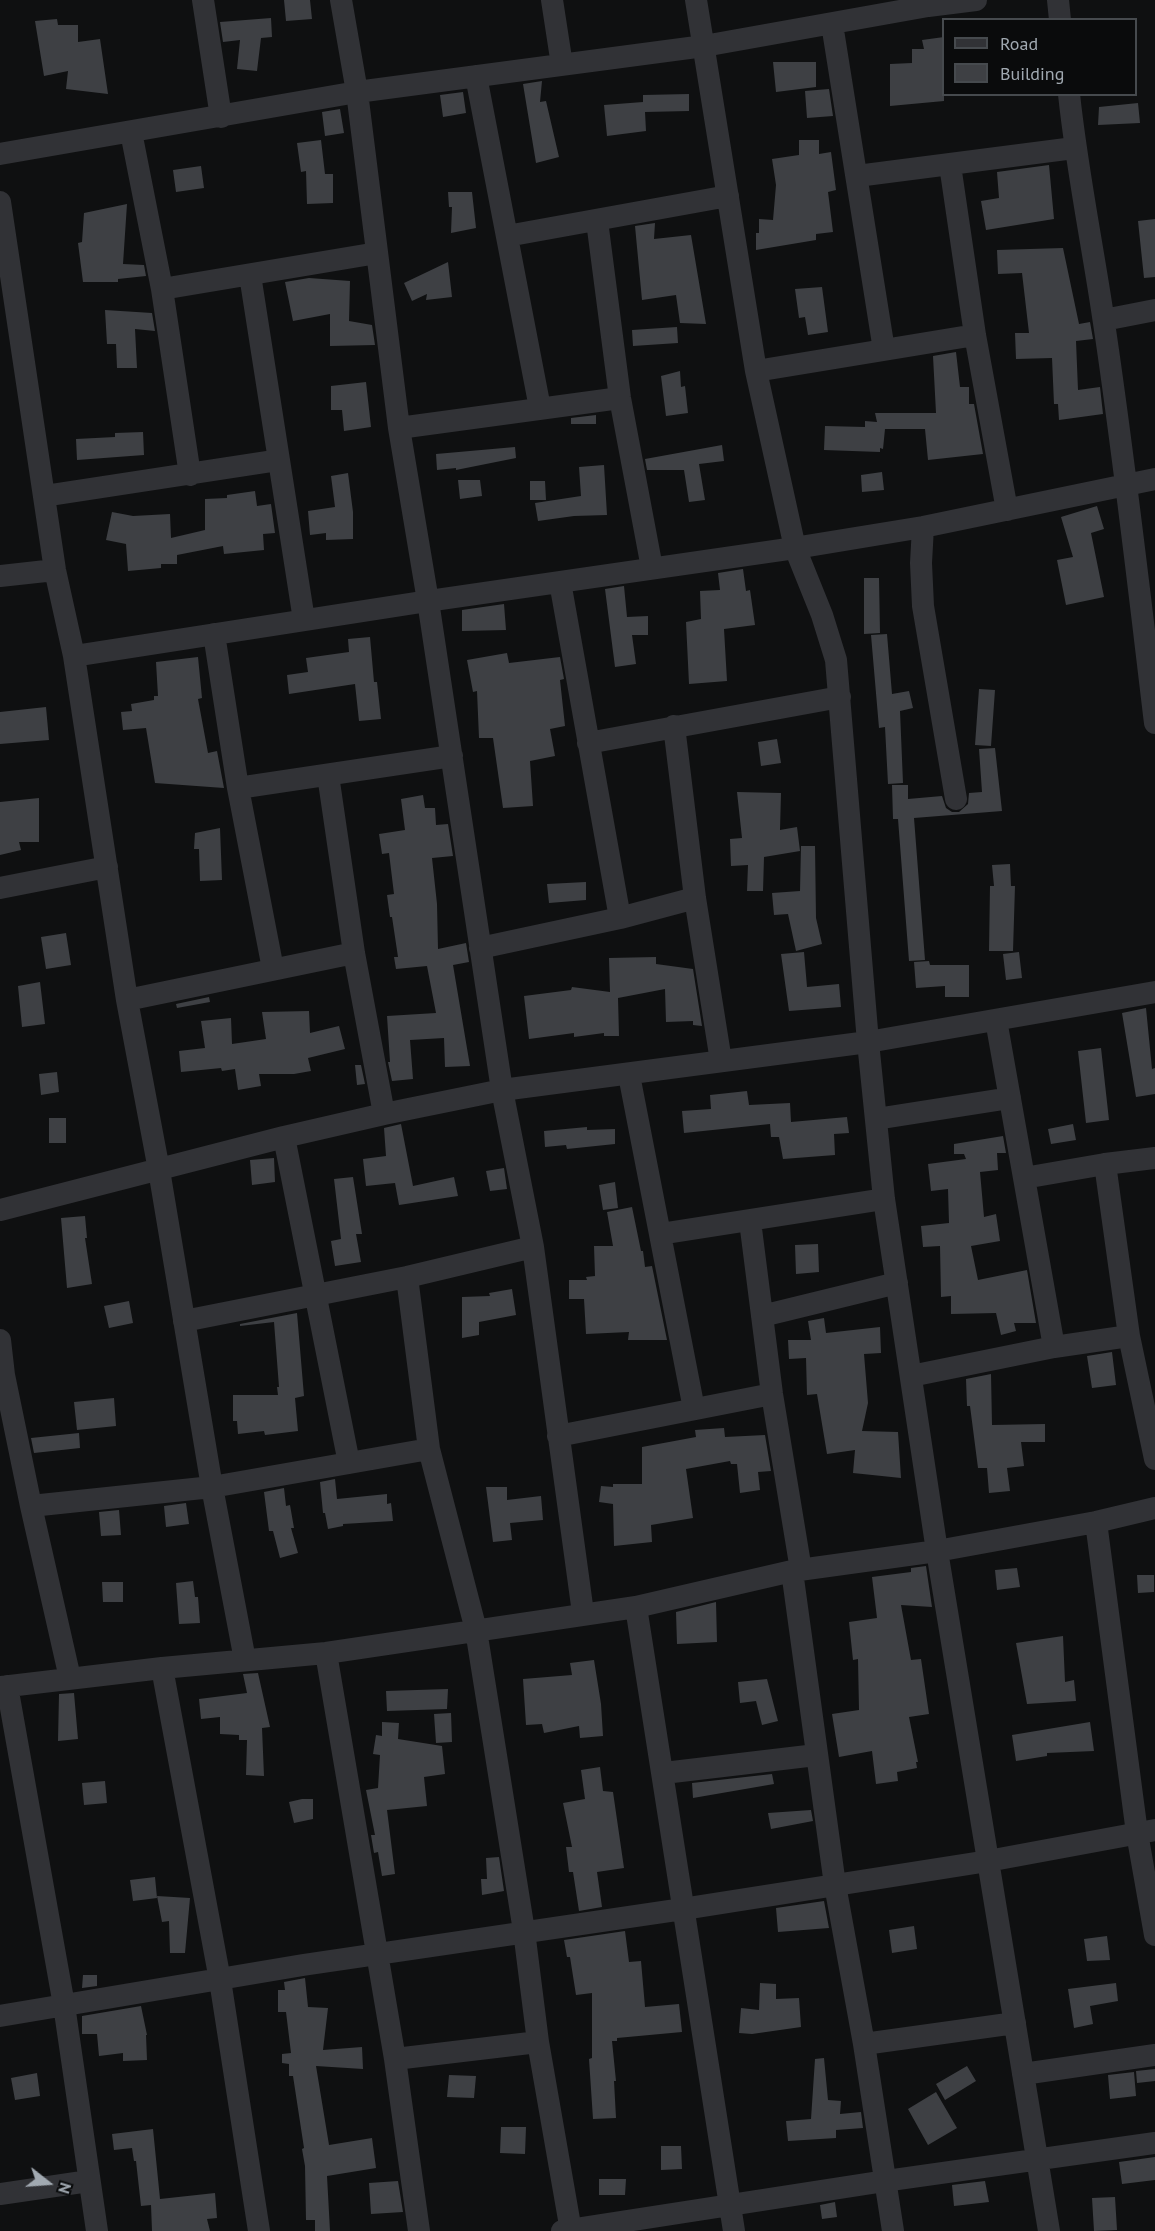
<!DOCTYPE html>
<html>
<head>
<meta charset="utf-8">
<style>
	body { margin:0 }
	#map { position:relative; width:1155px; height:2231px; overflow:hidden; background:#0f1011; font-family:"PT Sans",sans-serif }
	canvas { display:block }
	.legend { position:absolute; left:942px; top:18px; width:195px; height:78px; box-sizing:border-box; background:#0a0b0c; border:2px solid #464a4e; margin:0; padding:8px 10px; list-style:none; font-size:18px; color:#a1a9b1 }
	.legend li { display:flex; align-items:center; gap:12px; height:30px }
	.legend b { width:30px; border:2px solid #464a4e }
	.north { position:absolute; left:18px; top:2153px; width:60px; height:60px; -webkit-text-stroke:4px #0a0b0c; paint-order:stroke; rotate:107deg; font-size:16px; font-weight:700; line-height:24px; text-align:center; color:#a1a9b1 }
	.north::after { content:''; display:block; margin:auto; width:21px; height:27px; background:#a1a9b1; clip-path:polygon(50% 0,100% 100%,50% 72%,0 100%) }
</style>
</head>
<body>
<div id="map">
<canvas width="1155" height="2231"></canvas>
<ul class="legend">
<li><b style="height:8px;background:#313236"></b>Road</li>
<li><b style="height:16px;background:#3e4044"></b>Building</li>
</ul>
<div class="north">N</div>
</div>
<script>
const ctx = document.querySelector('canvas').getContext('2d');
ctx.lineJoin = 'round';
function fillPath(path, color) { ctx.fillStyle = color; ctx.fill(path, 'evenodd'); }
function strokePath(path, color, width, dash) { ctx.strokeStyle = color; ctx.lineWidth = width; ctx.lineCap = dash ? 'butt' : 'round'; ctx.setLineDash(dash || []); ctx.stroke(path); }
fillPath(new Path2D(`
	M284,0h26l2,19 -26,2z
	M271,18l1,19 -11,1 -4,33 -20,-2 3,-29 -17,2 -3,-20z
	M57,19l1,6h20v17l22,-3 8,55 -42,-5 2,-18 -24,5 -9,-55z
	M944,37v64l-54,5v-42l22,-1v-14h12l-2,-9z
	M773,62h43v25l-40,5z
	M542,81l-2,21 6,-1 13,56 -23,6 -13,-79z
	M829,89l4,27 -26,2 -2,-27z
	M463,92l3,21 -23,4 -3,-22z
	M689,94v17l-44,1 1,19 -39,5 -3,-31 39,-3v-7z
	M1138,103l2,20 -42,2 1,-18z
	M340,109l4,24 -19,3 -3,-24z
	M321,140l4,34h8v29l-26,1 -1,-33 -5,1 -4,-29z
	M799,140h20v14l12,-2 5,38 -8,2 5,40 -17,2v6l-60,10v-17h3v-14l14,1 3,-35 -4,-26 27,-4z
	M1049,165l5,54 -68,11 -5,-29 18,-3 -2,-26z
	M201,166l3,22 -28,4 -3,-22z
	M448,192h24l4,36 -25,5 1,-26h-3z
	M127,204l-4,60 21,1 2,11 -28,3v3h-35l-5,-39 4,-1 2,-29z
	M1155,219v58l-11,1 -6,-57z
	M655,223l-1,16 37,-4 15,89 -26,-1 -4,-28 -34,5 -7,-74z
	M1063,248l16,76 11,-2 3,17 -17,2 2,49 22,-3 3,27 -44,6 -1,-16h-4l-2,-46 -36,1 -1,-26h14l-7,-60 -24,1 -1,-24z
	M448,262l4,35 -26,3 1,-6 -15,7 -8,-18z
	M309,278l41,3 -1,40 23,4 3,20 -45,1v-32l-37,7 -8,-39z
	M822,287l6,45 -20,3 -3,-18 -6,1 -4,-29z
	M105,310l47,3 3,18 -20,-2 2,39h-20l-1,-24h-9z
	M677,327l1,16 -45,3 -1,-16z
	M956,352l4,35h9v17h5l9,50 -55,6 -3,-31h-40l-2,20 -3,-1v4l-56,-2 1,-24 40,1v-6l12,1 -2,-9h61l-3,-57z
	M680,371l1,16 4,-1 3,27 -22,3 -5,-40z
	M366,382l5,45 -27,4 -2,-21h-11v-24z
	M596,415v9h-25v-6z
	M143,432l1,23 -67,5 -1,-21 39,-2v-4z
	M722,445l2,16 -25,3 6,36 -16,2 -5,-32h-37l-2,-11z
	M515,447l1,11 -60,12v-2l-19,2 -1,-16z
	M604,465l3,50 -33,1 -36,5 -3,-18 46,-7 -2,-29z
	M882,472l2,18 -22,2 -1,-17z
	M348,473l5,39v27l-27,1v-7l-16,2 -2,-24 27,-4 -4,-31z
	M458,480h22l2,16 -22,3z
	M530,481h15l1,19h-16z
	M255,491l2,15 14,-2 4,29 -12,1 1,16 -40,4 -1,-8 -46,9v9h-16v4l-33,3 -2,-27 -20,-4 6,-28 21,4 37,-2 1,24 34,-8v-31l22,-1v-3z
	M1097,506l7,23 -13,4 13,64 -38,8 -9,-45 16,-3 -12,-40z
	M743,569l3,22 4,-1 5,35 -31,4 3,52 -38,3 -3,-62 15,-3 -1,-28 20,-1 -2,-17z
	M864,578h15l1,55 -16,1z
	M624,586l3,31 21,-1v19h-16l4,29 -21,3 -10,-78z
	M504,604l2,26 -44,1v-21z
	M887,634l5,60 17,-3 4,17 -13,3 3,72 -15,1 -3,-57 -6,1 -8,-93z
	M370,637l4,45h3l4,37 -22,2 -4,-37 -66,10 -2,-19 21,-3 -2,-14 43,-6 -1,-13z
	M507,653l2,10 51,-6 4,22 -4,1 5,46 -15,3 5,27 -25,5 3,45 -30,2 -10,-70h-14l-2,-47 -4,1 -6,-32z
	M198,657l4,41 -4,1 10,54 9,-2 7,37 -69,-5 -9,-55 -23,2 -2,-18 11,-1 -1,-7 23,-4v-4h4l-2,-34z
	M979,689l16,1 -4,56 -16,-1z
	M46,707l3,33 -49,4v-32z
	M777,739l4,24 -20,3 -3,-24z
	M995,748l7,63 -88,7 11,142 -16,1 -11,-142h-5l-1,-34h16v14l34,-3 4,12 6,4h7l9,-8 1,-11 13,-1 -3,-43z
	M737,792l44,1 -1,37 17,-3 3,24 -36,6 -1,34h-16l1,-26 -17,1 -1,-27 12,-1z
	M423,795l2,13h10l1,17 12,-1 5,32 -21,2 5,46 1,45 28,-6 3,19 -16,3 17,101 -25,1 -1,-29 -34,2 3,39 -21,2 -4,-19h2l-3,-46 49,-3 -9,-47 -31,3 -2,-12h4l-6,-40h-2l-3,-22 7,-1 -5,-41 -7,1 -3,-20 26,-4 -4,-31z
	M39,798v44h-20l2,8 -21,5v-53z
	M220,828l2,52 -22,1 -1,-32h-5l1,-16z
	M801,846h14l1,72 6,26 -26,7 -8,-37 -14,1 -2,-22 28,-2z
	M1010,864l1,22h4l-2,65h-24l1,-65h4l-2,-21z
	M586,882v18l-37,3 -2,-19z
	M66,933l5,32 -25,4 -5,-32z
	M804,952l3,35 32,-3 2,23 -52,4 -8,-57z
	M1019,952l3,26 -16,2 -3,-26z
	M656,957v7l37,5 9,57 -9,-1v-4l-27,1 -1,-33 -47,9 1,38h-15v-3l-30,4v-4l-45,6 -5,-43 47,-6 1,-3 38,5 -1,-34z
	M929,961l1,4h39v32h-24v-11l-29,2 -2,-26z
	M40,982l5,42 -23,3 -4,-41z
	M209,997l1,5 -33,6 -1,-4z
	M1146,1008l6,61 3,-1v26l-19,3 -14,-84z
	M309,1011l1,22 29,-7 6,23 -37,9 3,13 -17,3h-35l2,12 -23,4 -3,-21 -13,2 -1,-3 -40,4 -2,-21 26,-3 -4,-27 30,-3 1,26 34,-5 -4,-27z
	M1101,1048l8,72 -23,3 -8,-72z
	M355,1065h6l4,19 -8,1z
	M57,1072l2,20 -18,3 -2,-21z
	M747,1091l2,14 41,-2 1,19 56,-5 2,16 -15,1 1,21 -52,4 -4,-22h-8l-1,-13 -86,9 -2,-22 29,-2 -1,-14z
	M49,1118h17v25h-17z
	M401,1124l12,62 41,-9 4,19 -59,9 -4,-22 -29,3 -3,-27 23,-3 -2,-28z
	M1073,1124l3,16 -25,4 -3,-15z
	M587,1127v3l28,-1v15l-48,5 -1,-4 -21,2 -1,-16z
	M1003,1136l3,17h-9l1,17 -18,2 4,45 12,-3 4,27 -29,5 7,34 49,-10 9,53h-22l2,8 -15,4 -5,-22 -45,1v-18l-10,1 -1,-51 -17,1 -2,-21 28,-3 -1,-34 -17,2 -3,-27 38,-5 -2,-5h-10v-10z
	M274,1158l1,24 -23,3 -2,-25z
	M504,1168l3,21 -17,2 -4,-20z
	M353,1177l9,57h-6l5,28 -26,4 -4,-25 10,-2 -7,-60z
	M615,1182l3,26 -15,2 -4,-25z
	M632,1207l9,44h2l2,16 7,-1 15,74h-39l1,-8 -43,2 -2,-35h-15v-19h18l-1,-3 9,-1 -1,-30h19l-6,-34z
	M85,1216l2,22h-2l7,46 -25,4 -6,-70z
	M818,1244l1,28 -23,2 -1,-29z
	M512,1289l4,26 -37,7v13l-17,3v-41l28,-1 -1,-3z
	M129,1301l4,22 -24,5 -5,-22z
	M297,1313l7,83 -9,2 3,33 -33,4 -1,-4 -26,3 -1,-13h-4v-26h45l-1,-8h2l-5,-65 -34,4v-2z
	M824,1318l2,15 54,-6 1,26 -17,1 4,49 -6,28 36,1 3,46 -48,-5 2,-23 -28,4 -10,-60 -10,1 -1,-37 -17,1 -1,-19h23l-3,-19z
	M1112,1352l4,33 -24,3 -5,-32z
	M991,1374l1,51 53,-1v18h-24l3,24 -17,2 3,23 -21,2 -2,-25h-9l-8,-62h-3l-1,-27z
	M114,1398l2,28 -39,4 -3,-28z
	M724,1428l1,9 40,-2 6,36 -13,1 2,18 -20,3 -3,-29h-6l-1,-3 -44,8 7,49 -42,7 1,17 -38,4 -1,-42 -14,-2 2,-16 12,1v-3h29v-37l54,-10 -1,-7z
	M79,1433l1,15 -46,5 -3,-15z
	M335,1479l2,20 50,-5v10l4,-1 2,18 -50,3v2l-15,3 -3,-16h-2l-3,-31z
	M486,1487h21v13l34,-4 2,24 -33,3 2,17 -19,2z
	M284,1488l2,18 4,-1 4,23h-3l7,25 -18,5 -7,-27h-4l-5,-39z
	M186,1503l3,21 -23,3 -2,-21z
	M119,1510l2,25 -20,1 -2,-24z
	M926,1566l6,41 -31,-2 10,55 10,-1 8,55 -20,3 9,45h-2l1,6 -20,4 1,9 -22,3 -4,-33 -33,6 -7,-43 27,-4 -1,-51 -5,1 -4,-38 28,-4 -5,-41 39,-5v-4z
	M1017,1568l3,19 -23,3 -2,-20z
	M1137,1575h17v17l-16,1z
	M193,1581l2,16h3l2,26 -21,1 -3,-41z
	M102,1582h21v20h-20z
	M716,1602l1,40 -40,2 -1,-32z
	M1063,1636l2,46 9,-2 2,21 -49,3 -11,-61z
	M594,1660l7,44 2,32 -23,2 -1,-12 -35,7 -2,-9 -16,1 -3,-46 49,-4 -2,-12z
	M258,1673l12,54 -8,1 2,48 -18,-1 1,-35h-8v-5l-19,-1v-17l-19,2 -2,-20 48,-6 -4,-19z
	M767,1679l11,42 -16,4 -6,-24 -16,2 -2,-21z
	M448,1689l-1,20 -60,2 -1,-20z
	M74,1693l4,46 -20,2 1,-47z
	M451,1713l1,29 -16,1 -2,-29z
	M382,1722l17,1 -1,16 44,7 3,28 -21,3 3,29 -40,4 8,64 -13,2 -4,-24 -4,1 -3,-18h4l-9,-45 12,-2 2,-33 -7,-1 3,-19 6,1z
	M1090,1722l4,29 -47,2v3l-31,5 -4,-26z
	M600,1767l3,24 10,1 11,76 -27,4 5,35 -23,4 -6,-39h-4l-3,-25h6l-9,-44 22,-4 -4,-29z
	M772,1774l2,10 -81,14 -1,-15z
	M105,1781l2,22 -23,2 -2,-22z
	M302,1799h11v20l-19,4 -5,-21z
	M811,1810l2,11 -42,8 -3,-16z
	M499,1857l5,34 -22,4 -1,-16h6l-1,-21z
	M155,1877l2,21 -24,3 -3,-21z
	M157,1896l33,2 -5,55h-15l-1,-32 -7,1z
	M824,1901l5,27 -51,4 -2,-24z
	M914,1926l3,23 -25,4 -3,-23z
	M625,1931l4,31 12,-1 4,46 34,-3 3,28 -65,6v3h-5l4,40h-2l2,37 -23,1 -4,-60 3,-1v-65l-16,2 -6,-38h-3l-3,-17z
	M1107,1936l3,24 -23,1 -3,-22z
	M83,1975h14v11l-15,2z
	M305,1978l3,29 20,1 -5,42 39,-3 1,22 -47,-3 13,79 43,-7 4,30 -49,8 3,55h-15v-11h-9l-1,-54 -3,-17 2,-1 -11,-72h-4v-12l-7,-1v-9l9,-1 -5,-41h-8v-22h7l-1,-8z
	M760,1983l16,1v15l23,-1 2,29 -49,7 -13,-1 2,-25 18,2z
	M1116,1983l2,18 -28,5 3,18 -19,4 -6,-39z
	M141,2006l6,29h-1l1,25 -24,1v-8l-24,3 -2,-22h-15v-18z
	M824,2058l4,42 13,1 -1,13 21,-2 2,16 -27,2v8l-48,3 -2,-20 25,-2 4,-60z
	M967,2066l9,15 -31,19 -9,-16z
	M1155,2069v12l-18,2 -1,-12z
	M1134,2072l2,24 -26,3 -2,-24z
	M37,2073l3,23 -25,4 -4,-22z
	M449,2075l27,1 -2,22 -27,-1z
	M936,2092l21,36 -29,17 -20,-36z
	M501,2127h25l-1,27 -25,-1z
	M153,2129l7,70 55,-6 2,25 -10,1 3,12h-58l-1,-26 -10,1 -5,-45h-2l-2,-13 -18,2 -2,-16z
	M661,2146h20l1,23 -21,1z
	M1155,2157v23l-33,4 -3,-22z
	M599,2179h27l-1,16h-26z
	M398,2181l5,31 -32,2 -2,-31z
	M985,2181l4,21 -35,4 -2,-21z
	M1115,2197l2,33 -23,1 -2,-33z
	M835,2202l2,15 -15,2 -2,-14z`), '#3e4044');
strokePath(new Path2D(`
	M203,0l18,117
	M341,0l16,92 42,336 29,173 74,489 31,157 50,366
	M552,0l10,65
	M696,0l60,371 39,177 27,67 14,45 32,382 16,157 53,352 112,680
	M1058,0l2,20
	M832,24l52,326
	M476,76l64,332
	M1069,94c8,77 24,153 35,229 20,133 35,267 51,400
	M131,132l31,157 28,186
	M0,154l357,-62 347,-46 224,-40 48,-6
	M950,165l25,170 32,175
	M857,176l217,-28
	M0,202l55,368 19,86 53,344 32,170 53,317 33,173
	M597,221l23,177 32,170
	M507,236l221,-40
	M250,275l54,345
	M162,289l215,-36
	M1104,320l51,-10
	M756,371l219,-36
	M399,428l221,-30
	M44,496l235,-36
	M923,527l-2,36 2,43 33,193
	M0,576l55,-6
	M560,582l60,336
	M214,634l24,154 35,181
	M74,656l354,-55 367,-53 128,-21 232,-48
	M674,726l21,172 26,163
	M588,743l252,-46
	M328,775l26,178 30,161
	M238,788l214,-32
	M0,888l107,-21
	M480,948l140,-30 75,-20
	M127,1000l227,-47
	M996,1020l58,327
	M629,1075l65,334
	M876,1119l134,-21
	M284,1137l65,326
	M1105,1164l24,172 26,123
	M1024,1178l81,-14 50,-6
	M0,1210l284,-73 100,-23 118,-24 366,-48 287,-50
	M750,1221l22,173 29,176
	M660,1234l224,-35
	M407,1277l22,172 47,181 48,301 14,111 33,189
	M762,1316l135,-33
	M184,1321l223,-44 126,-30
	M0,1340l4,35
	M0,1372l4,3 27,131 39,172
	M911,1376l143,-29 75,-11
	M558,1436l214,-42
	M31,1506l181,-19 217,-38
	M1096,1522l41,311 18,102
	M792,1571l43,314 29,159 29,187
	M636,1607l98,624
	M326,1653l69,406 24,172
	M162,1668l58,312 39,251
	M7,1686l57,319 33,226
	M0,1687l162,-19 164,-15 310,-46 156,-36 145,-20 159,-29 59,-14
	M664,1773l152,-18
	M0,2016l303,-51 380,-56 305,-48 167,-31
	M864,2044l151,-21
	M395,2059l143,-17
	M1023,2074l132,-19
	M0,2194l89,-13
	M562,2231l323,-50 270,-38`), '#313236', 22);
</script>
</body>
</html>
